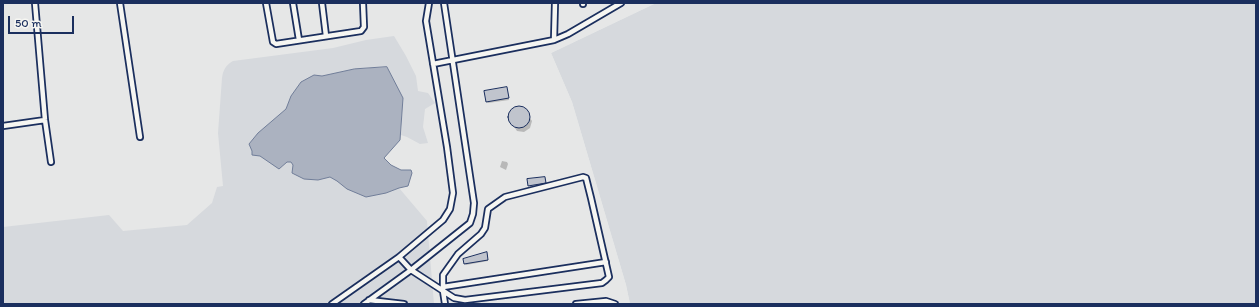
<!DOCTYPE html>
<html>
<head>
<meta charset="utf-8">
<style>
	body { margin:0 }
	#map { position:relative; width:1259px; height:307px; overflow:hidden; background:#f6f6f2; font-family:Itim,sans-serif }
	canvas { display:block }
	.frame { position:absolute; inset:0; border:4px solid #1b2f5e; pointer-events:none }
	.scale { position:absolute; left:8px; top:16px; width:66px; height:18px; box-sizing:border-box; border:2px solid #1b2f5e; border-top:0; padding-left:5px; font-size:12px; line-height:14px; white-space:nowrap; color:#1b2f5e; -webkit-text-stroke:3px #f6f6f2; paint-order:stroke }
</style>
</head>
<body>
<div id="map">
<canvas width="1259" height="307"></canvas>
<div class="frame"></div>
<div class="scale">50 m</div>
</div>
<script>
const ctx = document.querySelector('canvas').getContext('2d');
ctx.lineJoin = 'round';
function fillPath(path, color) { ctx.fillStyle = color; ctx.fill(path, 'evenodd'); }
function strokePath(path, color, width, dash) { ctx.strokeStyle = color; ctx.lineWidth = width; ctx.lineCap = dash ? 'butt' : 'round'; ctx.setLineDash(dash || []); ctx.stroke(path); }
fillPath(new Path2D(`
	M3,3h653l-105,50 21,49 54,183 4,19h-627z`), '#e6e7e7');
fillPath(new Path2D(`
	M656,3h600v301h-626l-4,-19 -54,-183 -21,-49z
	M394,36l12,20 10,20 2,15 10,2 7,10 -10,6 -2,18 5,16 -8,1 -13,-7 -6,-2 2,-37 -16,-31 -33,2 -32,7 -8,-1 -23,21 -5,13 -28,24 -9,11 3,7 8,5 22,11 5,-5h4l2,2 -1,9 26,7 12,-3 7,4 10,8 39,4 13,-5 28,33 7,83h-431v-77l106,-12 14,16 64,-6 25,-22 5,-16 6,-1 -5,-53 4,-55c1,-8 4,-13 11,-17l100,-13 33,-8z`), '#d6d9dd');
const water = new Path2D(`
	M387,67l16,31 -3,42 -16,18 7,7 10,5h10l1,3 -4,13 -9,2 -13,5 -20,4 -19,-8 -10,-8 -7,-4 -12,3 -14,-1 -12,-6 1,-8 -2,-3h-4l-8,7 -19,-13 -8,-1v-4l-3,-7 9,-11 28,-24 5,-13 10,-14 13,-7 8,1 32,-7z`);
fillPath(water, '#abb2c0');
strokePath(water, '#717e99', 1);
fillPath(new Path2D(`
	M507,89l2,11 -21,3 -1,-1z
	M518,108l6,1 8,12 -2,7 -6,4 -7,-1 -8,-12v-4l3,-4z
	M502,161l5,1 1,2 -2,6 -6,-3z
	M545,178l2,8 -16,3 -2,-4z
	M487,253l1,8 -22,4 -1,-1z`), '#0003');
const building = new Path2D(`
	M507,87l2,11 -23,4 -2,-11z
	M508 117a11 11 0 1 1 22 0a11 11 0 1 1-22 0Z
	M545,177l1,6 -18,3 -1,-7z
	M487,252l1,8 -24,4 -1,-5z`);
fillPath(building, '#c0c4cd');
strokePath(building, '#1b2f5e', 1);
const service = new Path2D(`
	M35,3l10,117 6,42
	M120,3l20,134
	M266,3l7,39 3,2 85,-13 3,-4 -1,-24
	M293,3l6,37
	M322,3l4,33
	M583,3v1
	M554,40l1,-37
	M433,64l121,-24 14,-6 53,-31
	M3,126l42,-6
	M399,257l12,13 43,28 11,2 137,-17 4,-3 3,-3 -18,-79 -5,-20 -3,-1 -78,20 -17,12 -3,19 -4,6 -23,20 -15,21v16l2,13
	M443,287l163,-25
	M369,300l35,4
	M332,304l67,-47 44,-37 7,-11 3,-16 -6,-46 -21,-126 3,-18
	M364,304l47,-34 59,-47 3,-9 1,-11 -30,-200
	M576,304l30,-3 9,3`);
strokePath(service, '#1b2f5e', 8);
strokePath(service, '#f6f6f2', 4.5);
</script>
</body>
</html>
